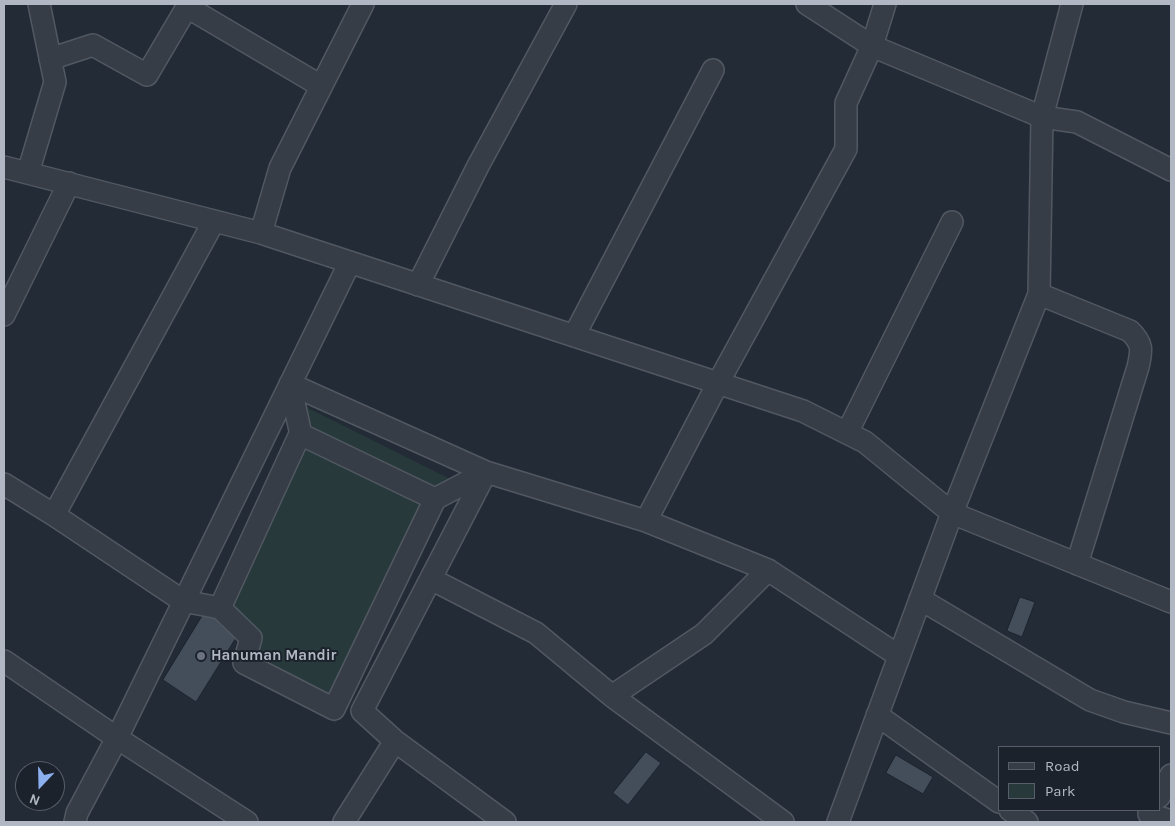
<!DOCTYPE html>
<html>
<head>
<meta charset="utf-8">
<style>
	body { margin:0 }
	#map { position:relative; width:1175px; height:826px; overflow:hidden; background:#232b37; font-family:Karla,sans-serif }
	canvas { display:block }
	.frame { position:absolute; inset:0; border:5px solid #b1b8c4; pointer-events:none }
	.legend { position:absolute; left:998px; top:746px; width:162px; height:65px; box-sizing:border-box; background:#1b222c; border:1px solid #575e69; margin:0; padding:6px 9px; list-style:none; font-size:15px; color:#b1b8c4 }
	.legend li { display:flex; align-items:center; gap:10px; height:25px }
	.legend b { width:25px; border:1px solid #575e69 }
	.north { position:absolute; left:15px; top:761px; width:50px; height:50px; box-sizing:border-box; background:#1b222c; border:1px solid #575e69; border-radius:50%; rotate:201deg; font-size:14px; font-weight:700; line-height:20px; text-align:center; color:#b1b8c4 }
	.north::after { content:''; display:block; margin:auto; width:18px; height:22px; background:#8bafef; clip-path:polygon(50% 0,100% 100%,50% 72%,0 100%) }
</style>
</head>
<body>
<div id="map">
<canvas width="1175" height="826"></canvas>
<div class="frame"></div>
<ul class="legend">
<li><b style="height:6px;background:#363d47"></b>Road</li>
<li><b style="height:14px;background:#27393a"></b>Park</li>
</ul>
<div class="north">N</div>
</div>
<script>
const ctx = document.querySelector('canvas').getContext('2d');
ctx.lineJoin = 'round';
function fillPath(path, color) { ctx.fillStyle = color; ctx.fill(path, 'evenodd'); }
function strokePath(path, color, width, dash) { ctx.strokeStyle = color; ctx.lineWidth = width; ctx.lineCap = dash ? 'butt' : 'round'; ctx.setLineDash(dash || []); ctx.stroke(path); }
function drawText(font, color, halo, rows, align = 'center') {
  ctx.font = font + ' Karla,sans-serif'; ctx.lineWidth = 4; ctx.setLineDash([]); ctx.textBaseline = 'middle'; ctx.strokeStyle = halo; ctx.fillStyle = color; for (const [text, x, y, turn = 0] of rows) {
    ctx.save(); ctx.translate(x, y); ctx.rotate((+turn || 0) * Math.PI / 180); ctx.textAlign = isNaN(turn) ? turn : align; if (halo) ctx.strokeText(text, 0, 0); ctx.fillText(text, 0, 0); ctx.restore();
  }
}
fillPath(new Path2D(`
	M304,406l152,76 -120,241 -106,-62 14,-24 -28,-34z`), '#27393a');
const building = new Path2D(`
	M1020,597l15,5 -13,35 -15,-6z
	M209,605l30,28 -43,69 -33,-22z
	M646,752l15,11 -33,42 -15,-12z
	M896,755l37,22 -10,17 -37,-21z`);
fillPath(building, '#444e5b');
strokePath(building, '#1d242e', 1);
const minor = new Path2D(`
	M807,4l65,42 170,71 35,5 94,48
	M1072,4l-30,113 -3,177 -87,219 219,89
	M50,59l43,-14 54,30 40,-68 134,79
	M4,167l257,66 542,178 62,31 87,71 -114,309
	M28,173l27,-91 -16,-78
	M261,233l19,-65 83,-164
	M418,285l60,-119 88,-162
	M1039,294l91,37c13,13 12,19 8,36l-61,197
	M4,315l65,-132
	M574,336l139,-266
	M290,384l196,88 -124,239 33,30 -51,81
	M290,384l11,51
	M847,433l105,-211
	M4,484l50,31 129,86 37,7 80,-174 135,65 -101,210 -90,-46 7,-25 -31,-30
	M435,499l51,-27 160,49 122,49
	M54,515l160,-294
	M646,521l72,-138 128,-234v-46l26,-57 13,-42
	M431,579l105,54 76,63 171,126
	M920,599l170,101 34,12 47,11
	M4,661l113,77 130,84
	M612,696l92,-62 64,-64 131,86
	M877,715l122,87
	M395,741l110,81
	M1159,797l12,-22
	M1010,810l17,12
	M1149,814l22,7
	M75,822l2,-9 40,-75 233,-476`);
strokePath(minor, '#515862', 24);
strokePath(minor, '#363d47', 21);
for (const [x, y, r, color] of [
	[201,656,5,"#6b7280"]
]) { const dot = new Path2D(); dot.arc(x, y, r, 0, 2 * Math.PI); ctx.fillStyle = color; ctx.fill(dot); strokePath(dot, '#1b222c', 2); }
drawText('bold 15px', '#b1b8c4', '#1b222c', [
	["Hanuman Mandir",211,656]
], 'left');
</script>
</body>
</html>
